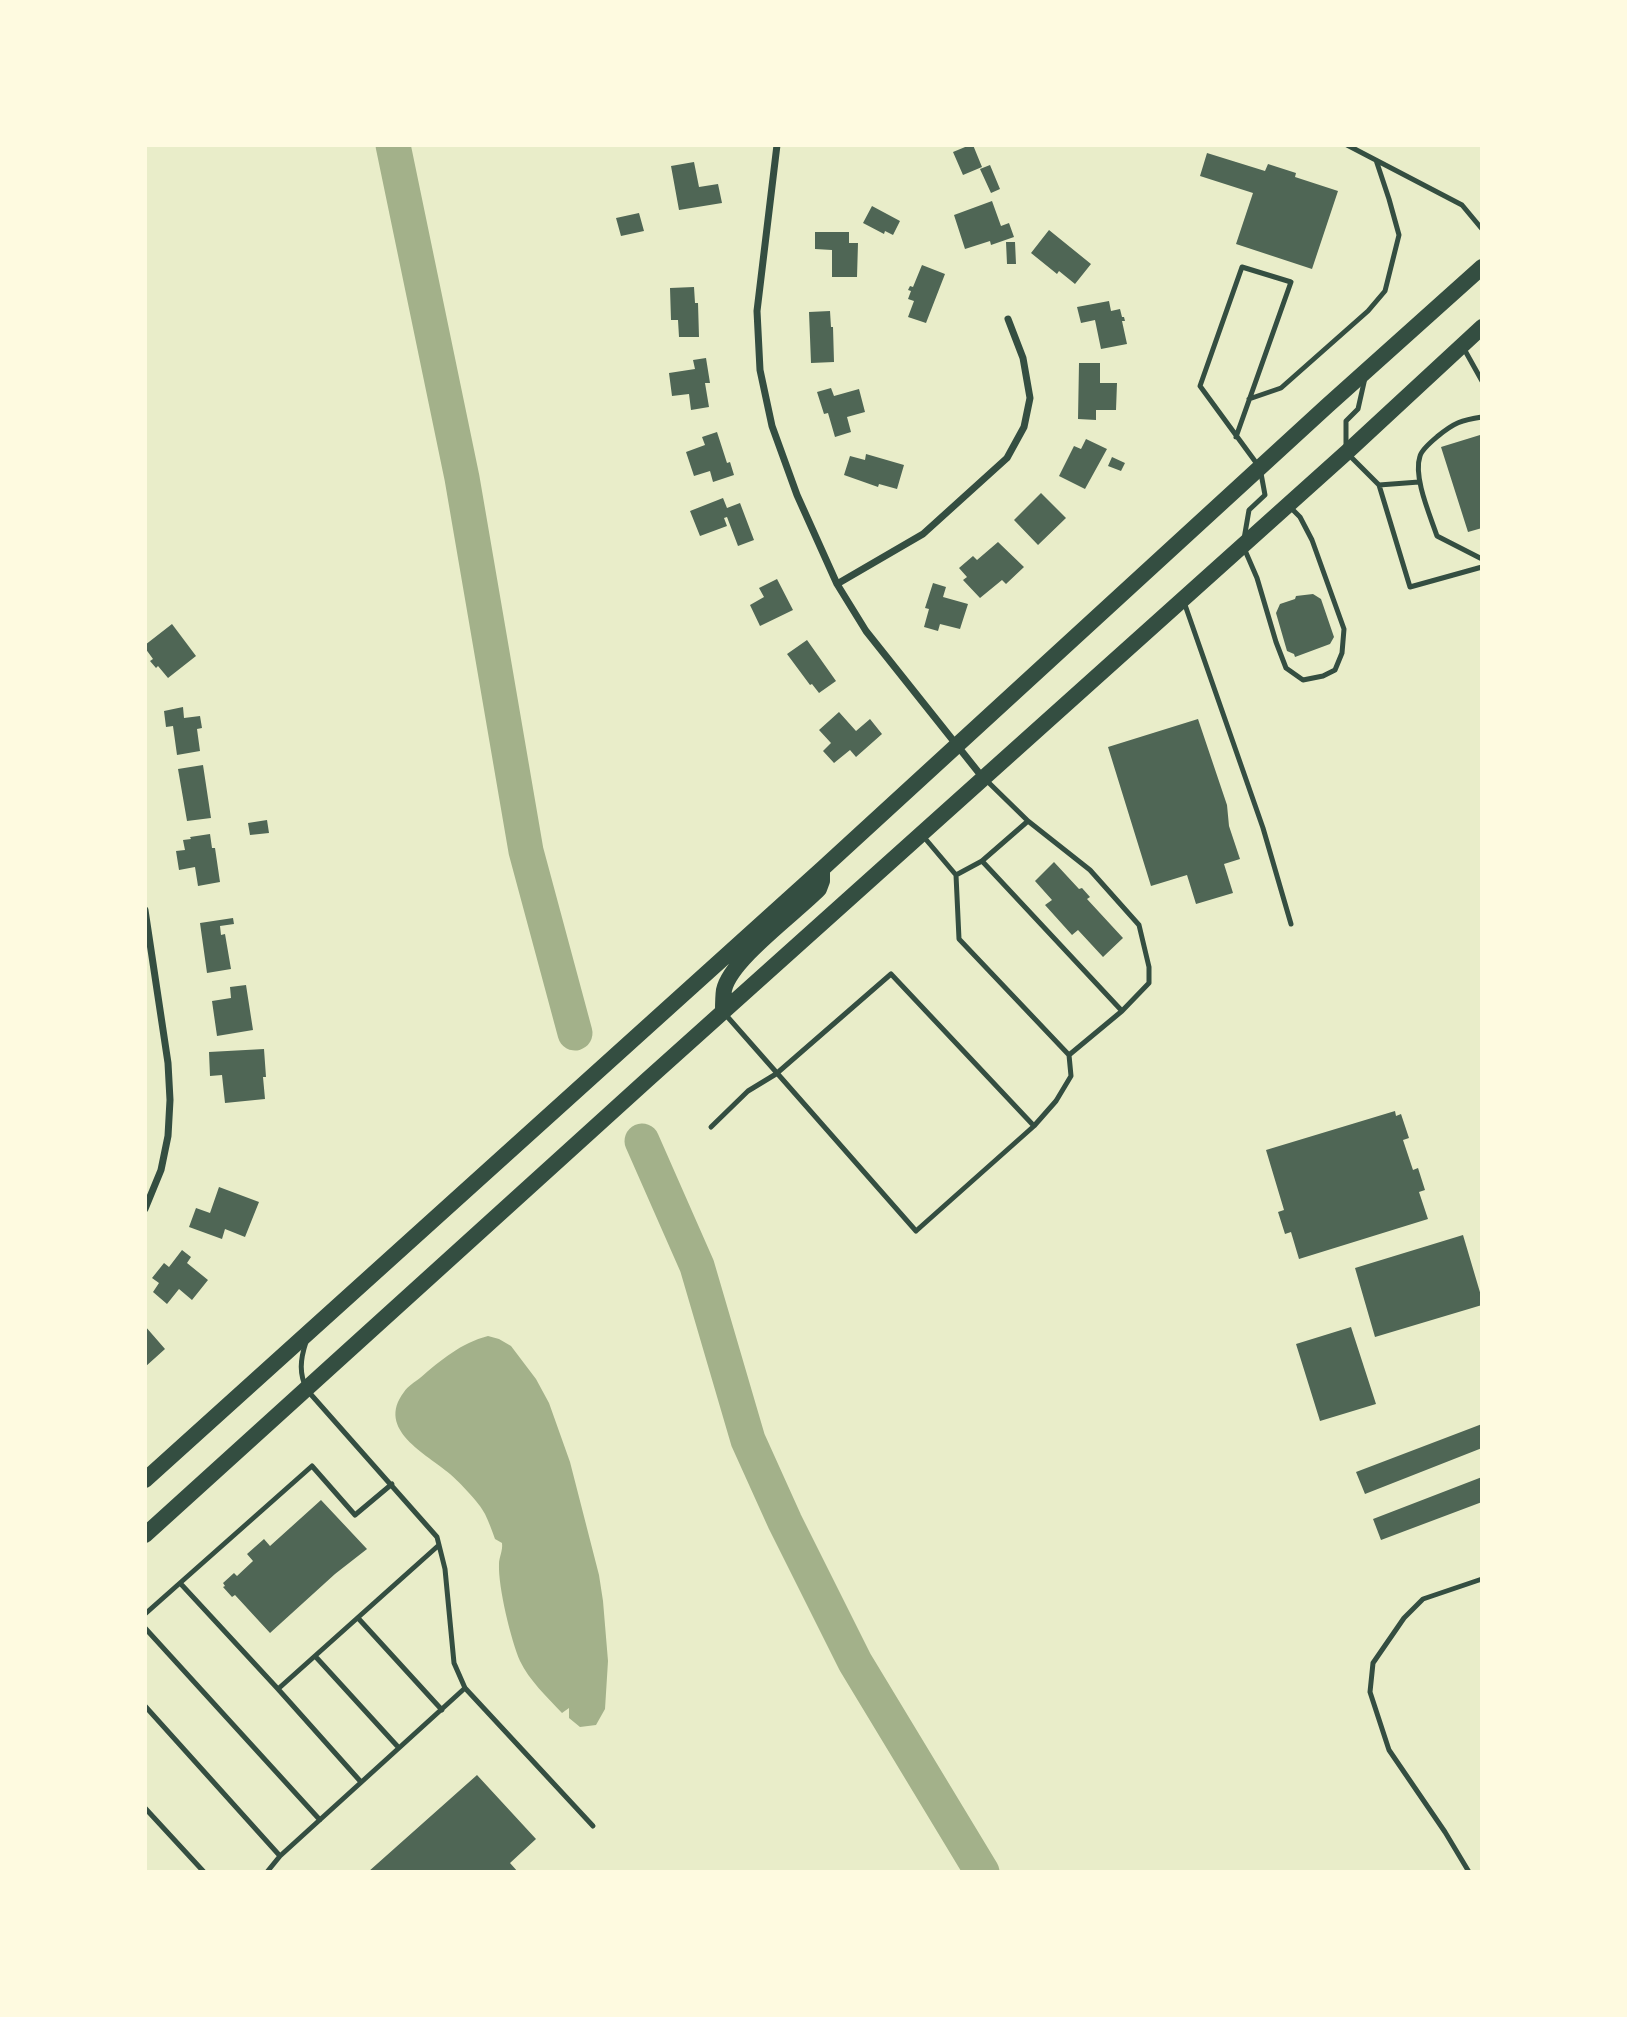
<!DOCTYPE html>
<html>
<head>
<meta charset="utf-8">
<style>
	body { margin:0 }
	#map { position:relative; width:1627px; height:2017px; overflow:hidden; background:#e9edc9; font-family:"Public Sans",sans-serif }
	canvas { display:block }
	.frame { position:absolute; inset:0; border:147px solid #fefae0; pointer-events:none }
</style>
</head>
<body>
<div id="map">
<canvas width="1627" height="2017"></canvas>
<div class="frame"></div>
</div>
<script>
const ctx = document.querySelector('canvas').getContext('2d');
ctx.lineJoin = 'round';
function fillPath(path, color) { ctx.fillStyle = color; ctx.fill(path, 'evenodd'); }
function strokePath(path, color, width, dash) { ctx.strokeStyle = color; ctx.lineWidth = width; ctx.lineCap = dash ? 'butt' : 'round'; ctx.setLineDash(dash || []); ctx.stroke(path); }
fillPath(new Path2D(`
	M488,1336l11,3 12,7 25,33 13,24 21,59 29,113 4,26 5,60 -3,48 -9,16 -16,2 -11,-9v-10l-7,5c-15,-16 -33,-33 -42,-52 -9,-21 -22,-74 -21,-97 0,-7 4,-13 3,-21l-7,-4c-3,-8 -6,-17 -10,-25 -6,-12 -25,-31 -35,-40 -23,-20 -75,-44 -46,-82 4,-6 11,-10 16,-14 21,-18 41,-35 68,-42z`), '#a3b18a');
strokePath(new Path2D(`
	M393,145l69,333 64,373 49,182
	M642,1141l55,125 51,174 37,82 70,140 127,210`), '#a3b18a', 35);
fillPath(new Path2D(`
	M970,145h3l9,22 -19,8 -10,-23z
	M1207,153l58,18 3,-7 28,9 -1,4 43,14 -26,78 -76,-25 17,-51 -53,-17z
	M694,162l5,25 19,-3 4,19 -43,7 -8,-44z
	M990,165l10,24 -9,4 -11,-24z
	M992,201l9,25 8,-3 5,14 -23,8 -1,-4 -25,8 -11,-34z
	M872,206l28,15 -7,14 -8,-4 -1,3 -21,-11z
	M639,213l5,18 -23,5 -5,-18z
	M1049,230l42,34 -16,20 -16,-13 -2,3 -26,-21z
	M815,232h34v11h9l-1,34h-25v-27l-17,-1z
	M1006,242h9l1,22h-9z
	M922,265l23,9 -19,49 -18,-6 6,-16 -6,-2 3,-8 -3,-1 2,-4 3,1z
	M694,287l1,16h3l1,34h-20l-1,-17h-7l-1,-32z
	M1109,301l2,10 9,-2 2,8h2l1,4h-3l5,23 -26,5 -6,-29 -14,3 -4,-16z
	M830,311l1,16h2l1,35 -23,1 -2,-51z
	M706,358l4,25h-5l4,24 -18,3 -2,-16 -17,2 -3,-23 26,-4 -2,-9z
	M1079,363h21v20h17l-1,27h-20v10l-18,-1z
	M831,388l3,8 25,-7 6,23 -18,5 4,15 -16,5 -7,-24 -4,1 -7,-22z
	M717,432l10,31 3,-1 4,13 -21,7 -3,-11 -16,5 -8,-24 19,-7 -3,-8z
	M1480,435l2,5v88l-14,4 -27,-85z
	M1086,439l21,10 -22,40 -26,-13 15,-30 7,3z
	M866,454l38,11 -7,24 -18,-5 -1,3 -34,-12 6,-19 15,4z
	M1112,457l13,6 -4,8 -13,-5z
	M1041,493l25,25 -28,27 -24,-25z
	M723,498l4,10 13,-5 14,37 -16,6 -11,-29 -3,1 3,8 -27,10 -10,-25z
	M998,542l26,25 -18,17 -4,-4 -22,18 -17,-18 4,-3 -8,-9 14,-12 4,4z
	M777,579l16,31 -33,16 -10,-21 14,-8 -5,-9z
	M933,583l13,4 -3,10 25,7 -8,25 -20,-5 -2,7 -14,-4 5,-18 -4,-1z
	M1313,594l8,5 13,38 -4,7 -35,13 -1,-3 -7,-3 -11,-38 4,-9 15,-5 1,-3z
	M172,624l24,32 -28,22 -10,-12 -2,2 -6,-7 3,-2 -8,-11v-3z
	M807,640l29,41 -17,12 -7,-9 -2,1 -23,-31z
	M183,707l1,11 16,-2 2,12 -5,1 3,22 -23,4 -4,-29 -7,1 -2,-16z
	M839,712l17,19 14,-12 12,15 -26,23 -6,-7 -16,13 -11,-12 8,-8 -12,-13z
	M1198,719l29,86 2,21 11,33 -16,5 9,29 -37,11 -9,-29 -36,11 -43,-139z
	M203,765l8,53 -24,3 -9,-52z
	M267,820l2,13 -19,2 -2,-12z
	M210,834l2,14h3l5,34 -22,4 -3,-19 -16,3 -3,-19 9,-1 -2,-10 8,-1 -1,-2z
	M1054,862l25,27 3,-1 8,9 -3,2 36,39 -20,19 -25,-27 -6,5 -27,-30 7,-5 -17,-19z
	M233,918l1,6 -14,2 1,9 4,-1 6,35 -24,4 -7,-50z
	M246,985l7,45 -36,6 -5,-35 19,-3 -1,-11z
	M264,1049l2,28h-3l2,22 -40,4 -3,-28 -12,1 -1,-24z
	M1395,1111l1,5 5,-2 8,24 -6,2 10,30 5,-2 7,22 -6,2 9,27 -129,40 -8,-27 -6,2 -7,-22 6,-2 -18,-60z
	M219,1187l40,15 -14,35 -20,-8 -3,10 -33,-12 7,-19 14,5z
	M1463,1235l19,64v6l-107,32 -20,-69z
	M182,1250l9,7 -4,6 21,17 -16,20 -13,-11 -12,15 -14,-12 6,-9 -7,-5 12,-15 5,4z
	M145,1326l20,23 -20,18z
	M1351,1327l25,77 -56,17 -24,-77z
	M1482,1424v24l-117,46 -9,-22z
	M1482,1477v25l-101,38 -8,-21z
	M321,1500l46,49 -32,25 -65,59 -35,-38 -3,2 -9,-10 2,-1 -2,-3 11,-10 3,3 16,-15 -6,-7 17,-15 6,7z
	M477,1775l59,64 -26,24 8,9h-150z`), '#4f6655');
strokePath(new Path2D(`
	M1347,145l115,60 20,24
	M1463,347l19,34
	M1249,399l32,-11 87,-77 17,-20 14,-56 -10,-36 -13,-39
	M1482,417c-21,3 -28,6 -44,19 -6,5 -16,13 -18,20 -7,21 10,59 17,80l45,23
	M1236,437l55,-155 -49,-15 -42,119 60,82 5,27 -16,15 -5,29
	M1346,446v-25l12,-12 7,-31
	M1349,455l30,30 31,102 72,-20
	M1379,485l40,-3
	M1244,548l13,30 19,64 10,26 17,12 20,-4 12,-6 7,-17 2,-24 -32,-89 -12,-23 -9,-9
	M1184,602l79,226 28,96
	M1028,821l62,49 49,55 10,42v16l-27,28
	M923,836l33,39 3,64 110,116 53,-44 -140,-150 -26,14
	M982,861l46,-40 -42,-41
	M725,1014l191,217 118,-105
	M711,1127l37,-36 28,-17 115,-100 143,152 22,-25 15,-25 -2,-21
	M180,1583l98,106 161,-144
	M145,1614l167,-148 43,49 37,-31
	M358,1618l84,92
	M145,1628l175,192
	M315,1656l84,92
	M465,1688l128,138
	M278,1689l83,93
	M145,1706l135,150
	M145,1808l59,64
	M267,1872l13,-16 185,-168 -11,-25 -9,-94 -8,-32 -130,-147c-8,-16 -7,-30 -1,-48
	M1469,1872l-24,-40 -56,-82 -19,-58 3,-29 31,-45 19,-19 59,-20`), '#344e41', 5);
strokePath(new Path2D(`
	M777,145l-20,166 3,59 12,56 25,69 40,89 29,47 117,147
	M837,584l86,-50 84,-76 17,-31 6,-29 -7,-40 -15,-39
	M145,910l23,153 2,37 -2,36 -7,34 -16,39`), '#344e41', 7);
strokePath(new Path2D(`
	M723,1012c0,-7 0,-15 1,-22 6,-30 73,-78 95,-101l3,-8v-12
	M145,1480l677,-611 505,-463 155,-139
	M145,1535l502,-455 700,-628 135,-125`), '#344e41', 16);
</script>
</body>
</html>
